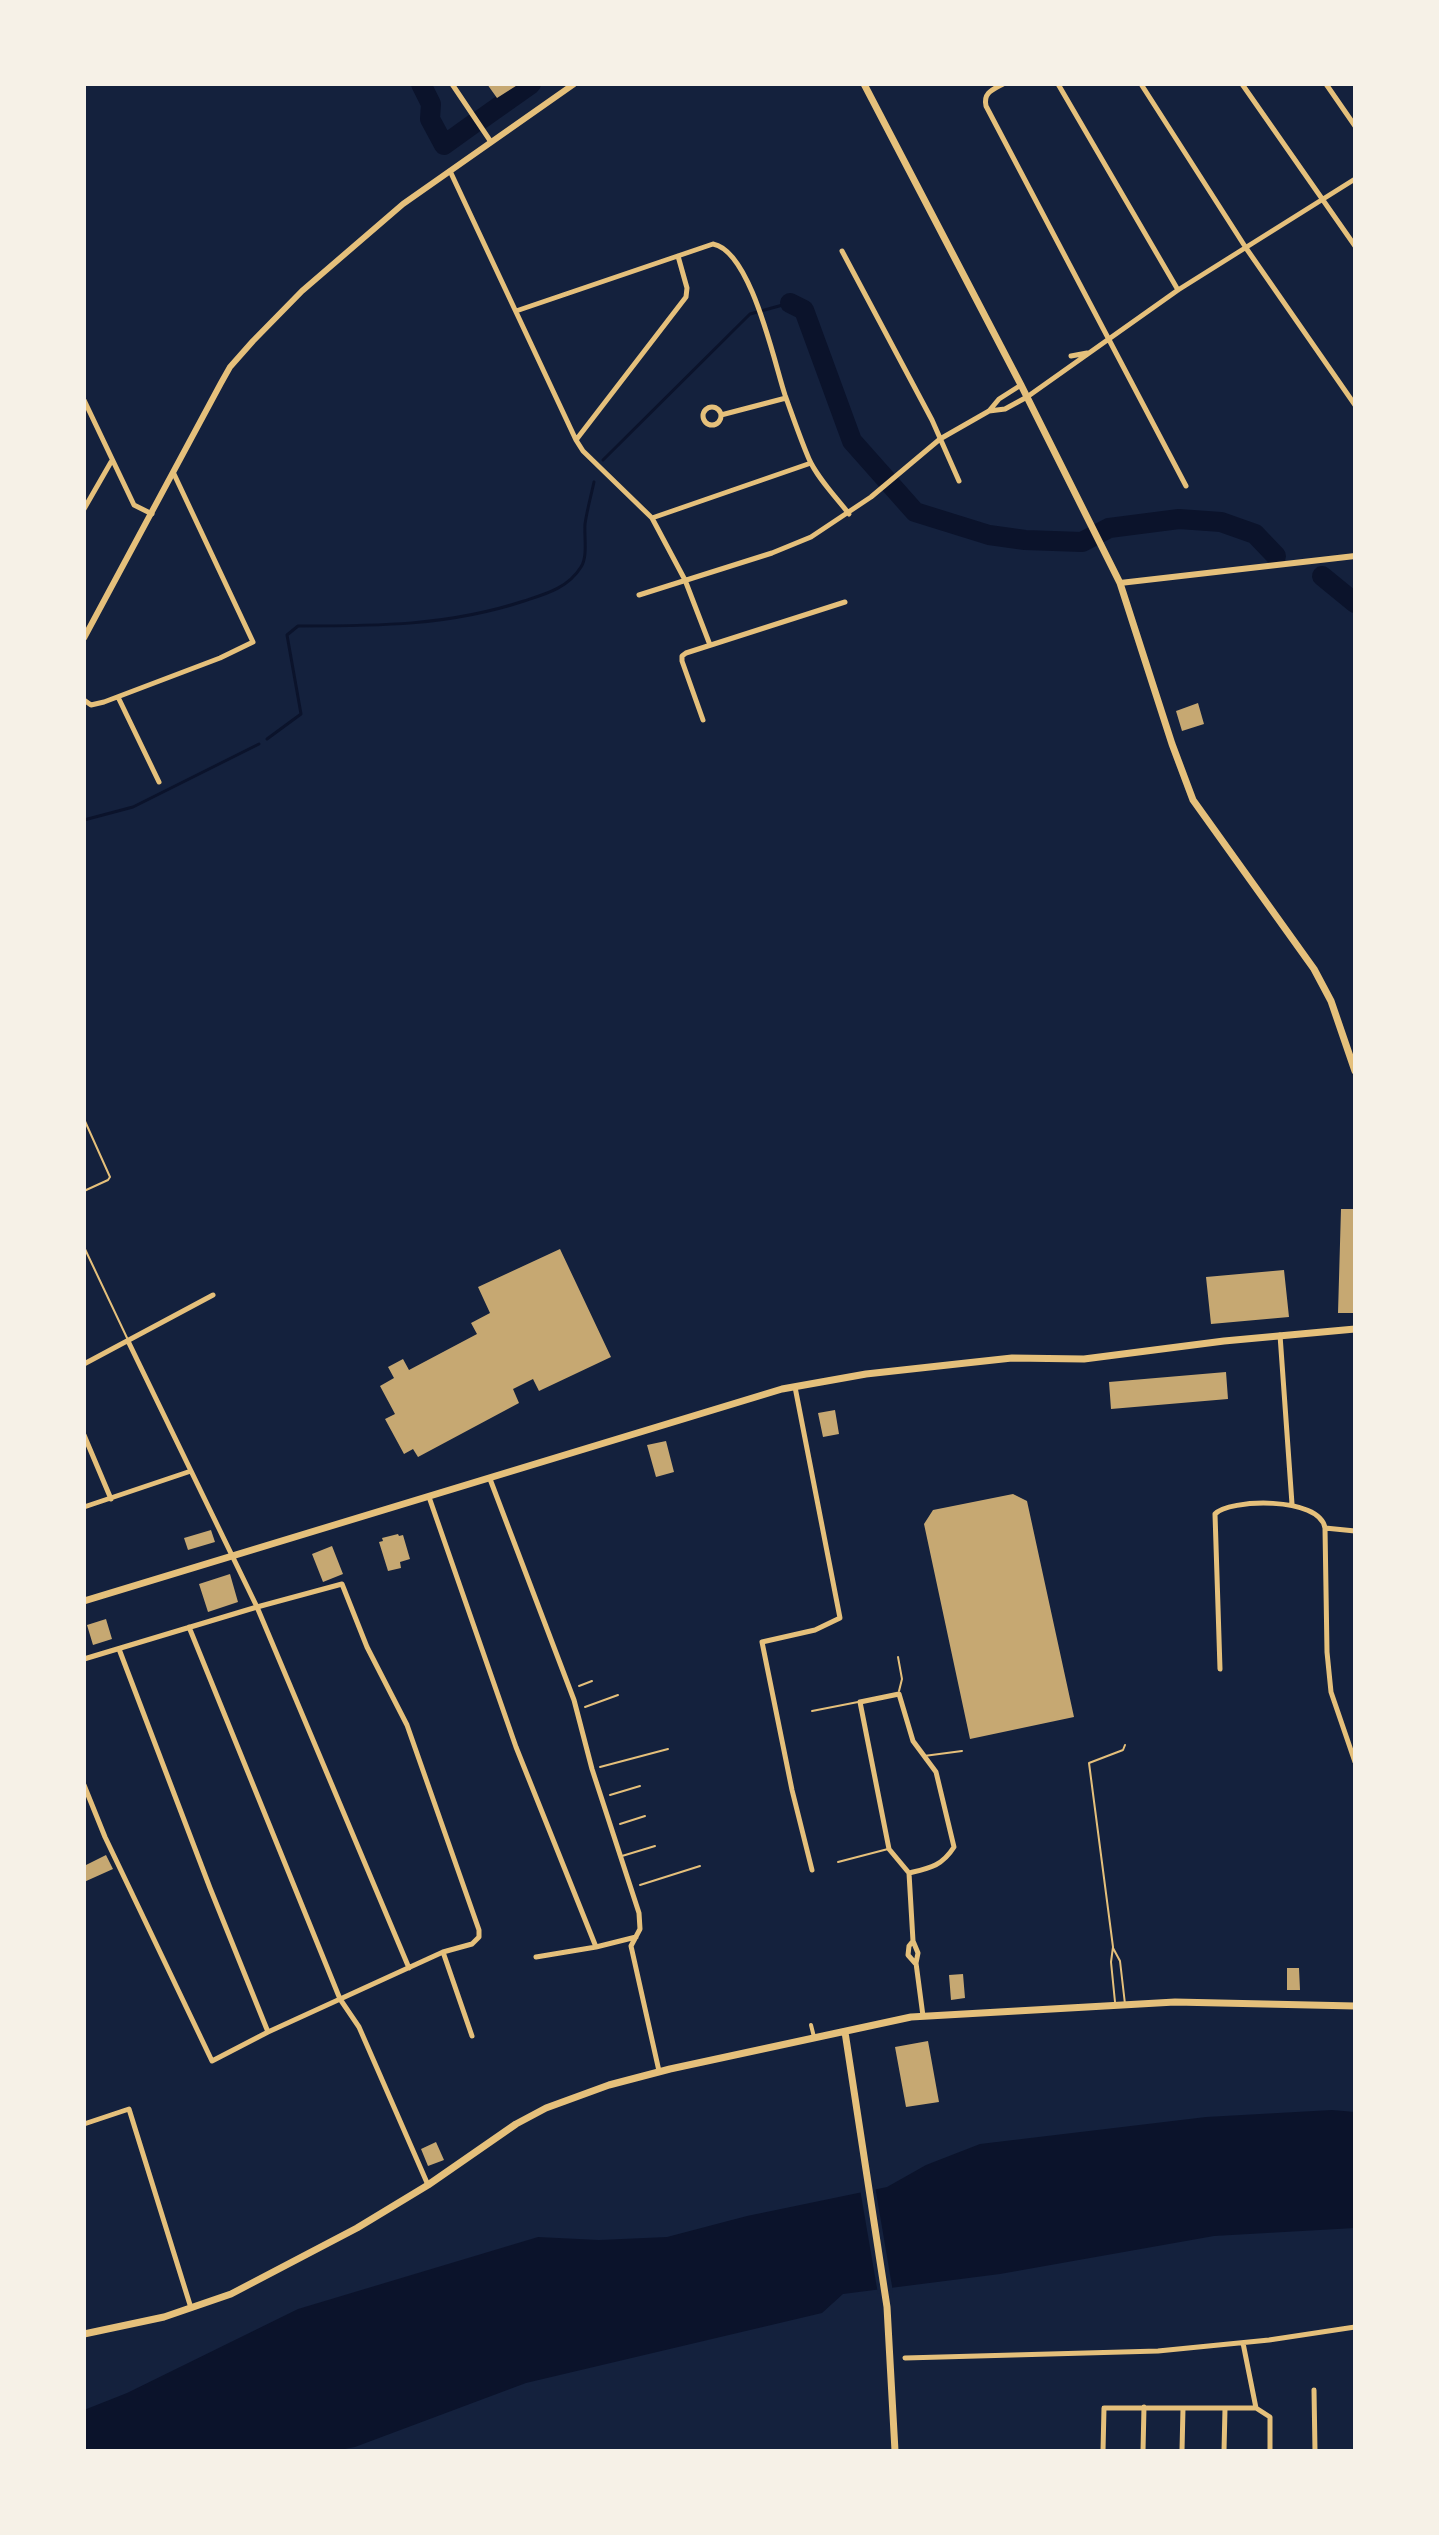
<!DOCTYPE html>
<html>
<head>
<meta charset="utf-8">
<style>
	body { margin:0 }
	#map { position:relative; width:1439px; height:2535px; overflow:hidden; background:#14213d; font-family:"PT Sans Narrow",sans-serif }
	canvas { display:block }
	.frame { position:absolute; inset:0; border:86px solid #f6f1e7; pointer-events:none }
</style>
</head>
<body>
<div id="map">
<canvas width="1439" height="2535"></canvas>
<div class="frame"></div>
</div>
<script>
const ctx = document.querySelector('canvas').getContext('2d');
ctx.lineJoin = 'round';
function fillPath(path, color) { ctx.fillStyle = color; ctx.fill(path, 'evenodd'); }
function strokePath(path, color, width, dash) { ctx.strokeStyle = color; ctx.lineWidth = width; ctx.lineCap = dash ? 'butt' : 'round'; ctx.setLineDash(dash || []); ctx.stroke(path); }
fillPath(new Path2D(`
	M1332,2110l23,2v116l-141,8 -214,38 -157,20 -21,19 -296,70 -171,64 -20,4h-251v-41l43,-17 171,-84 240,-72 61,3 68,-3 80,-21 140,-29 39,-22 54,-21 226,-27z`), '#0b132b');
fillPath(new Path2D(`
	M875,2186l18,106 -15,2 -18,-105z`), '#14213d');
strokePath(new Path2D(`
	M603,460l147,-146 40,-11
	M267,739l34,-25 -14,-79 11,-9c79,0 150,0 226,-25 22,-7 44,-13 57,-34 7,-11 3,-30 4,-43 2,-14 6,-28 9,-42
	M84,820l49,-13 126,-63`), '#0b132b', 3);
strokePath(new Path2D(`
	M421,84l10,20 -1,15 14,26 32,-23
	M480,120l51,-36
	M790,303l14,7 48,131 63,71 74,23 36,5 57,2 27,-14 70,-9 42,3 34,12 21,22
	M1322,576l33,27`), '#0b132b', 20);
fillPath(new Path2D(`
	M487,84h32l-22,14z
	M1198,703l6,21 -22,7 -6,-20z
	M1341,1209h14v104h-17z
	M560,1249l51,108 -72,34 -6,-12 -20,10 6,14 -101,54 -5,-8 -9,5 -19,-35 10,-5 -15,-28 14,-8 -6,-11 15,-8 6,11 68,-36 -6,-11 19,-10 -12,-26z
	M1284,1270l5,47 -78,7 -5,-47z
	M1226,1372l2,27 -117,10 -2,-27z
	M835,1410l4,24 -16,3 -5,-24z
	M666,1441l8,31 -18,5 -9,-32z
	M1013,1494l14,7 47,216 -104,22 -46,-215 9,-14z
	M211,1530l4,12 -27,8 -4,-12z
	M398,1534l1,2 4,-1 7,24 -10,3 1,6 -13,3 -9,-29 4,-1 -1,-3z
	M332,1546l11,28 -20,8 -11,-28z
	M230,1574l8,28 -30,10 -9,-28z
	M106,1619l6,20 -19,6 -6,-20z
	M106,1855l7,14 -29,13v-16z
	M1287,1968h12l1,22h-13z
	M963,1974l2,24 -14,2 -2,-25z
	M928,2041l11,61 -33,5 -11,-60z
	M436,2142l8,18 -16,6 -7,-17z`), '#c6a872');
strokePath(new Path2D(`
	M579,1686l13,-5
	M585,1707l33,-12
	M600,1767l68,-18
	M610,1795l30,-9
	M620,1824l25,-8
	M640,1885l60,-19`), '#e5c07b', 2);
strokePath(new Path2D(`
	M84,1119l26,58 -2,3 -24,11
	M84,1247l44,93
	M898,1657l4,22 -3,12
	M812,1711l46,-9
	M924,1756l38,-5
	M622,1856l33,-10
	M838,1862l50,-13
	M1113,1948l7,13 5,43
	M1115,2002l-4,-40 2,-15 -24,-184 34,-13 2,-5`), '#e5c07b', 2);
strokePath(new Path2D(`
	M811,2025l3,12`), '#e5c07b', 4);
strokePath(new Path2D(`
	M452,84l39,58
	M1003,84c-11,6 -20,9 -17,22l200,380
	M1058,84l120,206
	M1141,84l105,164 109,157
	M1242,84l113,162
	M1326,84l29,42
	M450,171l126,269 7,11 69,67 33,62 25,65
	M842,251l90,169 27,61
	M516,311l197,-67c38,7 61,118 72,151 8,22 15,43 24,64 9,20 27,38 40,55
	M1071,356l16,-3
	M84,400l50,105 18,9
	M703 416a9 9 0 1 1 18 0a9 9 0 1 1-18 0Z
	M989,411l16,-2 22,-12 151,-107 177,-111
	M721,415l65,-17
	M576,440l110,-143 1,-9 -9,-32
	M84,509l27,-47
	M652,518l159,-55
	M639,595l133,-42 39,-16 60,-40 69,-58 49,-28 10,-12 22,-14
	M118,697l41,85
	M84,700l7,5 13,-3 116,-44 33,-16 -79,-168
	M703,720l-21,-59v-5l4,-3 159,-51
	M1280,1335l12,169
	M128,1341l129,266 152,361
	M84,1364l129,-69
	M795,1387l45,231 -25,12 -53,12 30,148 20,80
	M84,1435l27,64
	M490,1479l84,221 18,69 47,144 1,16 -9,17 28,125
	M429,1497l87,250 80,200
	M84,1507l107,-36
	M1325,1528l30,3
	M189,1627l151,372 19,28 69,158
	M119,1649l91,239 58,144
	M84,1659l173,-52 85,-23 25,63 40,78 72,205v7l-7,7 -29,8
	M1220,1669l-5,-155c13,-15 105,-18 110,14l2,124 4,40 24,70
	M84,1785l21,52 107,224 56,-29 175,-80 29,84
	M909,1873c21,-5 33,-7 45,-26l-18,-75 -23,-31 -14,-47 -39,8 29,147 20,24 4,68 5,12 -2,10 7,53
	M913,1941l-4,5 -1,9 7,8
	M536,1957l60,-10 40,-10
	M84,2124l45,-15 62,199
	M1243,2343l13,65
	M905,2358l253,-7 111,-11 86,-13
	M1314,2390l1,61
	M1103,2451l1,-43h152l14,9v34
	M1143,2451l1,-44
	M1182,2451l1,-43
	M1224,2451l1,-42`), '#e5c07b', 5);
strokePath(new Path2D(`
	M1120,583l235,-27
	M84,638l137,-255 9,-16 23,-26 49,-50 101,-87 171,-120`), '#e5c07b', 6);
strokePath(new Path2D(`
	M864,84l157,301 99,198 52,161 21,56 121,169 17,32 24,70
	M84,1601l698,-212 84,-15 100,-11 46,-5 72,1 140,-18 131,-12
	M845,2032l42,275 8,144
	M84,2334l80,-17 67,-23 126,-66 71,-43 88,-61 30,-16 63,-23 61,-16 241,-52 264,-15 180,4`), '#e5c07b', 7);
</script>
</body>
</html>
